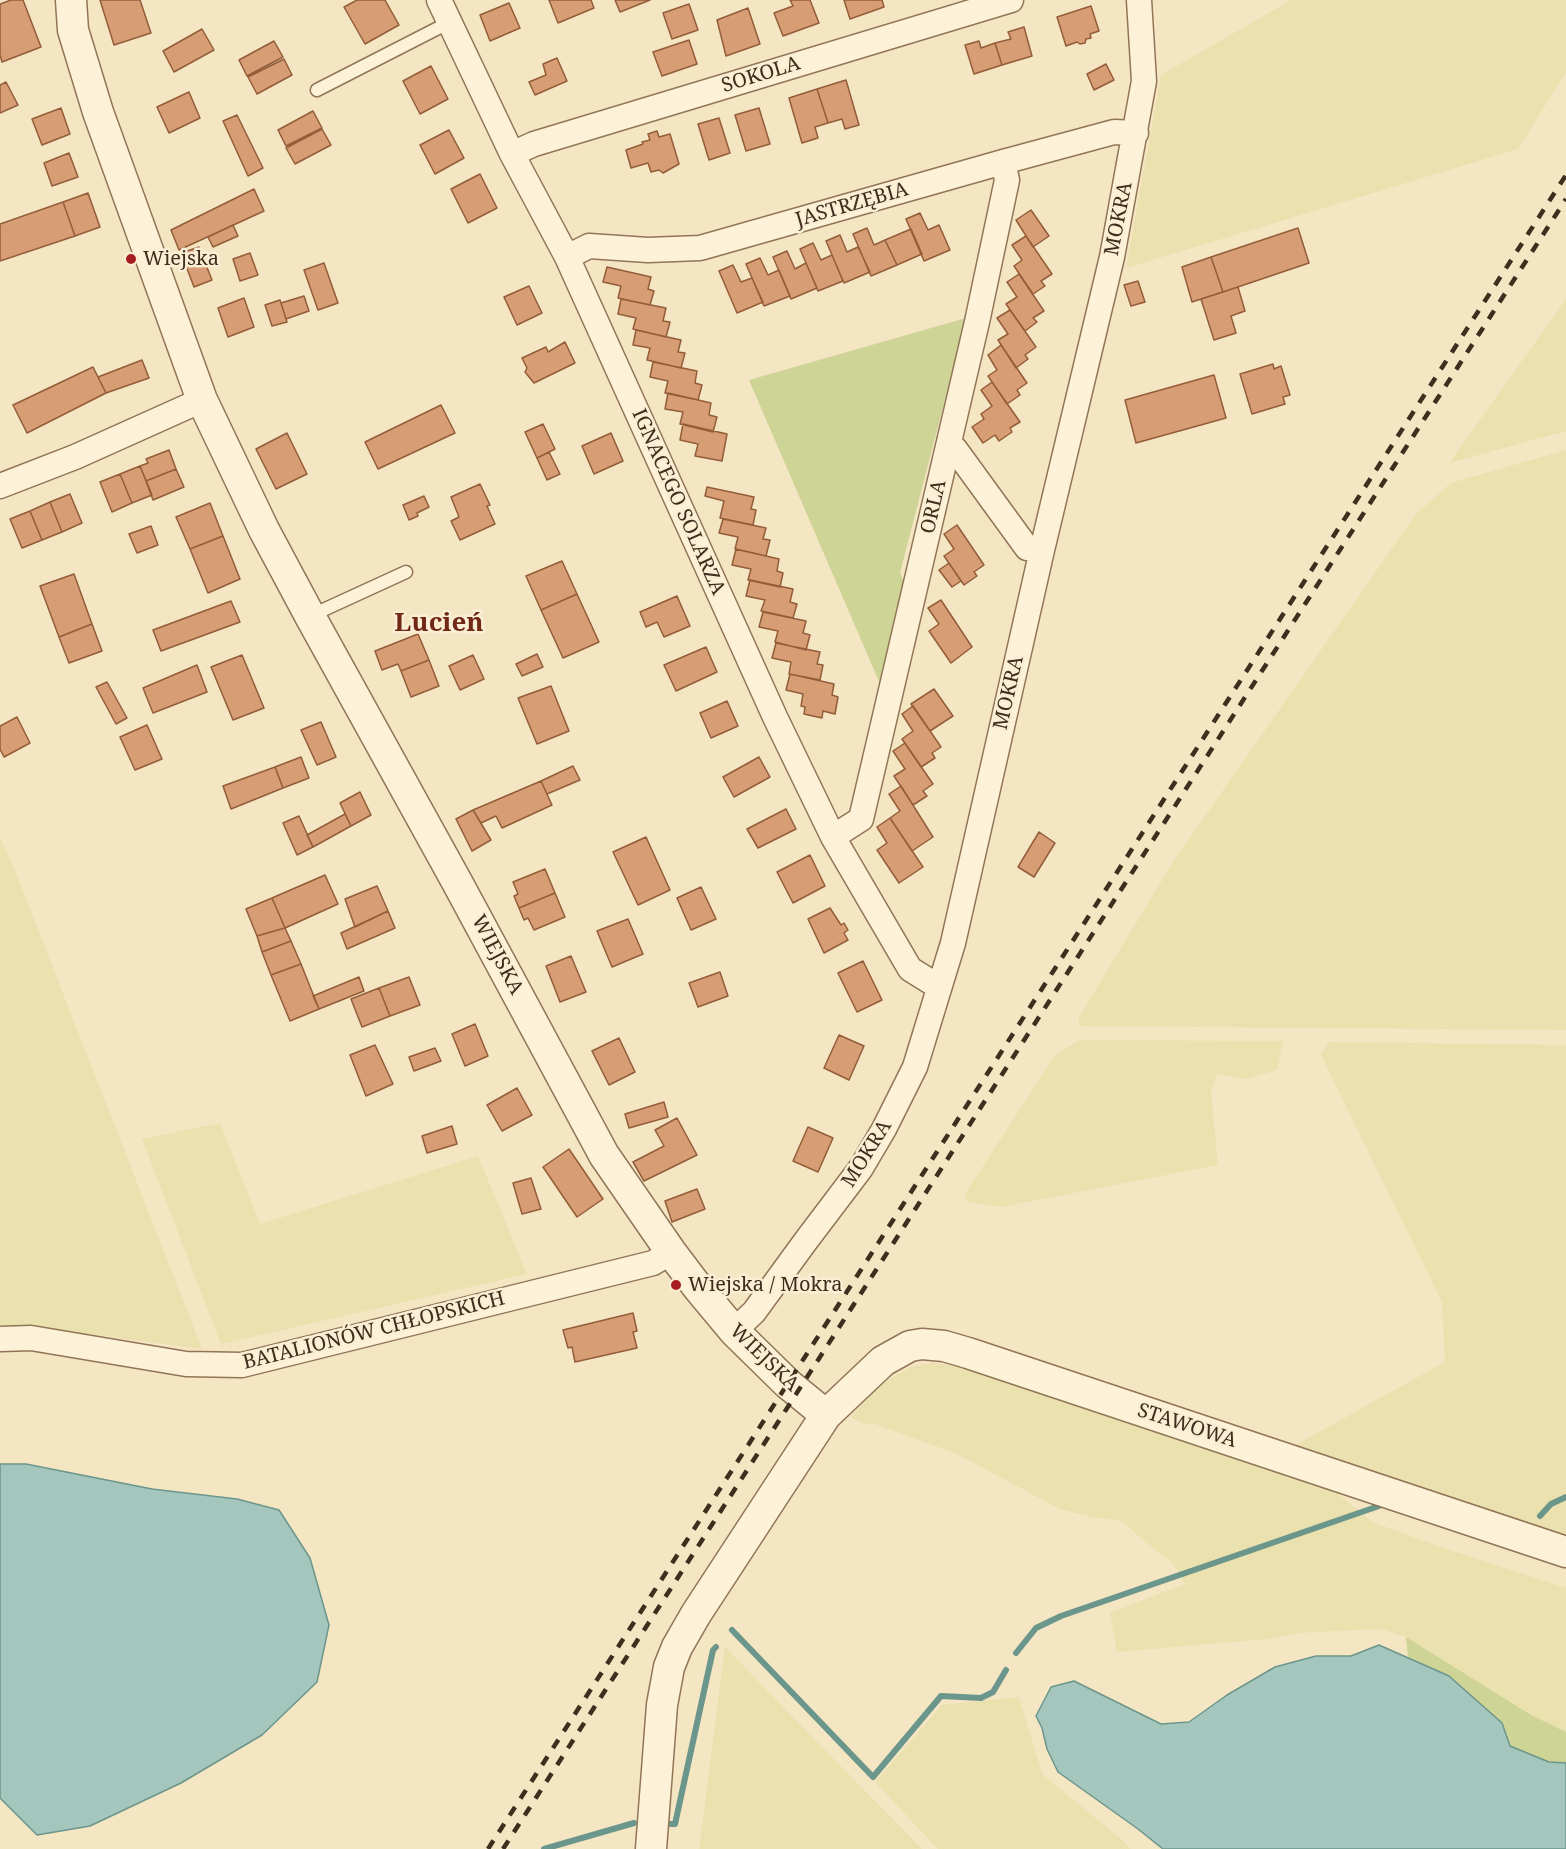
<!DOCTYPE html>
<html>
<head>
<meta charset="utf-8">
<style>
	body { margin:0 }
	canvas { display:block; background:#f4e5c3 }
</style>
</head>
<body>
<canvas width="1566" height="1849"></canvas>
<script>
const ctx = document.querySelector('canvas').getContext('2d');
ctx.lineJoin = 'round';
function fillPath(path, color) { ctx.fillStyle = color; ctx.fill(path, 'evenodd'); }
function strokePath(path, color, width, dash) { ctx.strokeStyle = color; ctx.lineWidth = width; ctx.lineCap = dash ? 'butt' : 'round'; ctx.setLineDash(dash || []); ctx.stroke(path); }
function drawText(font, color, halo, rows, align = 'center') {
  ctx.font = font + ' "Noto Serif",serif'; ctx.lineWidth = 5; ctx.setLineDash([]); ctx.textBaseline = 'middle'; ctx.strokeStyle = halo; ctx.fillStyle = color; for (const [text, x, y, turn = 0] of rows) {
    ctx.save(); ctx.translate(x, y); ctx.rotate((+turn || 0) * Math.PI / 180); ctx.textAlign = isNaN(turn) ? turn : align; if (halo) ctx.strokeText(text, 0, 0); ctx.fillText(text, 0, 0); ctx.restore();
  }
}
fillPath(new Path2D(`
	M1291,0h275v72l-48,77 -392,119 35,-193z
	M1566,299v132l-117,32z
	M1566,450v580l-486,-4 -2,-7 97,-160 241,-345 35,-31z
	M0,838l12,25 190,486 -175,-23 -27,1z
	M1080,1040l203,1 -6,29 -30,9 -30,-5 -6,18 7,73 -217,42 -33,-5 -3,-8 90,-139z
	M1329,1042l237,3v493l-272,-92 151,-84 -3,-60 -121,-247z
	M220,1123l40,101 218,-68 49,118 -306,70 -79,-205z
	M933,1363l27,4 155,46 222,80 35,29 66,24 128,42v144l-35,-17 -125,-78 -25,-8 -84,4 -29,6 -151,13 -7,-39 75,-29 -12,-21 -23,-17 -28,-25 -31,-4 -31,-8 -105,-56 -83,-30 -6,2 -15,-8 28,-31 31,-19z
	M725,1647l59,61 138,141h-223z
	M1019,1697l23,77 79,65 10,10h-193l-63,-67 67,-77z`), '#ebe1af');
fillPath(new Path2D(`
	M966,318l-66,255 5,11 -24,102 -132,-306z
	M1406,1637l125,78 35,17v31l-17,-1 -39,-16 -8,-23 -53,-47 -41,-19z`), '#cdd495');
const water = new Path2D(`
	M0,1464h26l126,25 85,10 42,11 31,48 19,67 -12,57 -55,53 -81,48 -91,43 -53,9 -37,-37z
	M1379,1645l70,31 53,47 8,23 39,16 17,1v86h-403l-25,-20 -80,-57 -11,-23 -5,-21 -6,-12 15,-29 23,-6 87,43 28,-2 38,-27 48,-28 41,-11h35z`);
fillPath(water, '#a5c6bc');
strokePath(water, '#6b968b', 1.5);
strokePath(new Path2D(`
	M1540,1516l11,-12 15,-7
	M732,1630l141,147 68,-81 40,2 12,-6 13,-22
	M1016,1653l20,-25 25,-12 318,-110
	M671,1824h4l38,-174 3,-3
	M544,1849l90,-26`), '#6b968b', 6);
const building = new Path2D(`
	M11,0h12l18,47 -39,15 -2,-7v-51z
	M100,0h40l11,33 -37,12z
	M357,0h28l14,25 -34,19 -21,-37z
	M549,0h42l3,8 -36,15z
	M615,0h35l-30,12z
	M790,0h20l9,23 -36,13 -9,-23 19,-7z
	M844,0h38l2,7 -34,12z
	M509,3l11,25 -30,13 -10,-26z
	M689,4l9,26 -26,9 -9,-26z
	M1091,6l8,25 -9,3 1,4 -5,1 -1,4 -5,1 -3,-2 -11,4 -9,-29z
	M748,8l12,36 -34,12 -9,-36z
	M1024,27l8,29 -30,9 -7,-22 16,-4 -3,-7z
	M202,29l12,21 -40,22 -11,-21z
	M689,40l8,24 -35,12 -9,-24z
	M274,41l9,16 -36,19 -8,-16z
	M979,41l2,7 14,-5 7,22 -28,9 -9,-29z
	M557,58l10,23 -32,14 -6,-13 17,-7 -3,-11z
	M284,59l8,16 -35,19 -9,-17z
	M1106,64l8,16 -20,10 -7,-16z
	M431,66l17,33 -28,15 -17,-33z
	M846,80l13,45 -14,4 -3,-10 -14,4 -11,-34z
	M6,82l12,23 -18,8v-28z
	M817,89l11,34 -13,4 3,11 -16,5 -13,-45z
	M189,92l11,26 -31,15 -12,-26z
	M61,108l9,26 -28,11 -10,-26z
	M759,108l11,36 -24,7 -11,-36z
	M313,111l9,17 -36,18 -8,-16z
	M237,115l26,53 -15,8 -25,-55z
	M719,118l11,35 -21,7 -11,-36z
	M322,129l9,16 -36,19 -9,-16z
	M449,130l15,28 -29,16 -15,-29z
	M657,131l2,6 11,-3 9,30 -16,9 -4,-3 -8,2 -3,-9 -17,5 -5,-18 17,-6 -1,-2 8,-2 -2,-6z
	M69,153l9,24 -26,9 -8,-23z
	M480,174l17,34 -29,15 -17,-34z
	M254,189l10,22 -85,39 -8,-20z
	M88,193l12,34 -25,9 -12,-34z
	M63,202l12,34 -75,25v-37z
	M1031,210l18,26 -16,11 -17,-27z
	M920,213l8,17 11,-5 11,25 -26,11 -18,-42z
	M233,225l5,11 -25,11 -5,-10z
	M867,228l7,17 11,-5 12,25 -26,11 -18,-42z
	M1298,228l11,35 -86,29 -12,-35z
	M911,229l11,25 -25,11 -12,-25z
	M840,235l7,17 11,-5 12,25 -26,11 -18,-42z
	M1026,236l26,38 -11,7 4,5 -12,8 -19,-28 8,-6 -10,-15z
	M813,243l8,17 11,-5 11,26 -25,10 -18,-42z
	M199,247l13,33 -18,7 -13,-34z
	M787,251l8,18 11,-6 11,25 -26,11 -18,-42z
	M250,253l8,22 -18,6 -7,-22z
	M1211,257l12,35 -31,10 -10,-35z
	M760,258l8,17 11,-5 11,26 -26,10 -18,-42z
	M324,263l14,40 -20,7 -14,-40z
	M733,265l8,17 11,-4 11,24 -26,11 -18,-42z
	M607,267l44,10 -3,12 6,2 -4,14 -32,-7 3,-12 -18,-4z
	M1019,274l25,37 -11,7 4,4 -12,9 -19,-27 11,-7 -10,-15z
	M1138,281l7,21 -14,4 -7,-21z
	M529,286l13,27 -25,12 -13,-28z
	M1238,287l7,24 -14,5 5,17 -22,7 -13,-41z
	M304,296l5,15 -23,8 -5,-16z
	M244,298l10,29 -26,10 -10,-29z
	M621,299l45,9 -3,13 7,1 -4,15 -33,-8 3,-11 -18,-4z
	M280,300l7,22 -15,4 -7,-21z
	M1010,310l26,37 -11,8 3,4 -12,9 -18,-28 10,-6 -11,-16z
	M636,330l45,10 -3,12 7,1 -4,15 -34,-8 3,-12 -17,-3z
	M565,342l10,21 -41,20 -9,-11 2,-4 -5,-10 24,-11 2,5z
	M1001,345l26,38 -10,7 3,5 -13,9 -19,-28 9,-6 -9,-15z
	M142,360l7,18 -43,15 -8,-16z
	M653,362l44,9 -2,12 7,2 -4,15 -33,-7 3,-12 -18,-4z
	M1273,364l1,5 7,-3 9,29 -7,2 2,7 -33,10 -12,-40z
	M93,367l13,26 -79,40 -14,-28z
	M1214,375l12,43 -90,25 -11,-43z
	M992,382l28,40 -10,6 2,4 -13,9 -4,-6 -12,8 -11,-16 12,-8 -3,-5 11,-8 -11,-16z
	M668,393l43,10 -2,12 8,2 -4,15 -33,-8 3,-12 -18,-3z
	M441,405l14,28 -77,36 -13,-27z
	M543,424l12,25 -18,9 -12,-26z
	M683,424l44,10 -5,27 -27,-5 3,-12 -18,-4z
	M287,433l20,41 -31,15 -20,-40z
	M611,433l12,28 -29,13 -12,-28z
	M169,450l7,19 -30,12 -6,-15 8,-3 -2,-4z
	M549,452l11,22 -13,6 -10,-22z
	M140,466l12,29 -20,8 -12,-29z
	M176,469l8,18 -31,13 -7,-19z
	M120,474l12,29 -20,9 -12,-30z
	M480,484l10,21 -3,1 8,18 -35,16 -9,-19 8,-4 -8,-20z
	M707,487l47,10 -3,12 5,1 -3,15 -33,-7 4,-17 -19,-5z
	M70,494l12,29 -20,9 -12,-30z
	M424,496l5,11 -12,6 1,3 -9,4 -6,-15z
	M50,502l12,30 -20,8 -12,-29z
	M210,503l13,33 -33,13 -14,-32z
	M30,511l12,29 -20,8 -12,-29z
	M723,519l43,9 -3,11 7,1 -4,16 -31,-7 3,-12 -19,-4z
	M957,525l27,40 -10,7 3,4 -13,9 -20,-29 10,-7 -10,-15z
	M151,526l7,19 -21,8 -8,-19z
	M223,536l17,43 -32,14 -18,-44z
	M736,549l43,10 -2,12 6,2 -3,14 -32,-7 3,-11 -19,-4z
	M562,561l15,33 -36,16 -15,-34z
	M949,563l12,18 -9,6 -13,-17z
	M74,574l18,50 -33,13 -19,-51z
	M750,580l43,9 -3,13 7,2 -4,14 -32,-7 4,-11 -19,-4z
	M577,594l22,48 -36,16 -22,-48z
	M677,596l13,30 -26,11 -7,-15 -11,5 -6,-15z
	M941,600l31,47 -21,16 -22,-32 10,-7 -11,-16z
	M231,601l9,21 -79,29 -8,-21z
	M763,612l43,9 -3,12 7,2 -4,15 -31,-8 3,-11 -19,-4z
	M92,624l10,27 -33,12 -10,-26z
	M418,634l11,26 -28,11 -3,-7 -16,6 -7,-19z
	M776,643l44,9 -3,12 6,1 -3,15 -31,-6 2,-12 -19,-4z
	M706,647l11,25 -41,19 -12,-26z
	M537,654l6,13 -21,9 -6,-12z
	M242,655l22,53 -31,12 -22,-53z
	M473,655l11,24 -24,11 -11,-24z
	M429,660l10,26 -28,11 -10,-26z
	M197,665l10,27 -54,21 -10,-25z
	M790,674l44,10 -2,11 6,2 -3,17 -12,-3 -1,7 -18,-4 1,-7 -4,-1 2,-12 -17,-4z
	M107,682l20,36 -11,6 -20,-37z
	M551,686l18,45 -32,13 -19,-46z
	M934,689l19,27 -23,15 -19,-27z
	M727,701l11,25 -27,12 -11,-25z
	M913,706l28,41 -9,6 3,5 -14,9 -19,-28 11,-8 -11,-17z
	M17,717l13,26 -26,14 -4,-8v-23z
	M321,722l15,35 -19,8 -16,-35z
	M147,725l15,34 -27,11 -15,-33z
	M905,743l28,41 -10,7 4,5 -14,9 -19,-29 11,-7 -12,-18z
	M301,757l8,21 -26,10 -8,-21z
	M759,757l11,20 -36,20 -11,-20z
	M573,766l7,14 -33,14 -6,-13z
	M275,767l8,21 -52,21 -8,-23z
	M541,781l11,24 -50,23 -6,-12 -15,7 -8,-13z
	M901,786l32,51 -21,14 -22,-33 10,-7 -11,-17z
	M360,792l11,23 -20,11 -11,-23z
	M786,809l10,20 -38,19 -11,-19z
	M473,810l18,30 -19,11 -16,-32z
	M345,814l6,12 -38,21 -6,-12z
	M299,816l14,31 -16,8 -14,-32z
	M890,818l33,49 -24,16 -22,-33 10,-7 -10,-16z
	M1039,832l16,11 -21,34 -16,-10z
	M646,837l24,53 -32,15 -25,-53z
	M810,855l15,31 -32,17 -16,-31z
	M545,869l10,24 -36,15 -5,-12 4,-2 -5,-12z
	M325,875l13,29 -53,24 -13,-30z
	M377,886l11,25 -33,16 -10,-28z
	M701,887l15,32 -25,11 -14,-32z
	M555,893l10,24 -31,13 -6,-12 -4,2 -5,-12z
	M272,898l13,30 -28,8 -11,-27z
	M830,908l11,17 3,-2 4,7 -4,3 4,7 -24,13 -16,-34z
	M388,911l7,17 -48,21 -6,-16z
	M628,919l15,35 -31,13 -15,-36z
	M285,928l6,13 -29,11 -5,-16z
	M291,941l10,23 -30,11 -9,-23z
	M571,956l15,36 -26,10 -14,-36z
	M863,961l19,39 -25,12 -19,-39z
	M301,964l18,45 -29,12 -19,-46z
	M720,972l8,24 -30,11 -9,-24z
	M359,977l5,14 -45,18 -6,-13z
	M409,977l11,28 -30,11 -11,-28z
	M379,988l11,28 -28,11 -11,-28z
	M475,1024l13,32 -23,10 -13,-32z
	M839,1035l25,11 -15,34 -25,-12z
	M619,1038l16,34 -26,13 -17,-34z
	M375,1045l18,39 -27,12 -16,-41z
	M435,1048l6,13 -27,10 -5,-14z
	M517,1088l15,27 -30,16 -15,-26z
	M664,1102l4,15 -39,11 -4,-14z
	M677,1118l20,37 -53,26 -11,-19 31,-16 -9,-16z
	M452,1126l5,18 -30,9 -5,-17z
	M808,1127l25,11 -15,34 -25,-11z
	M569,1149l34,50 -26,18 -34,-50z
	M531,1178l10,31 -19,5 -9,-31z
	M697,1189l8,20 -33,13 -7,-21z
	M633,1313l4,18 -4,1 4,16 -62,14 -3,-15 -4,1 -5,-18z`);
fillPath(building, '#d79d74');
strokePath(building, '#935d39', 1.5);
const service = new Path2D(`
	M317,90l133,-68
	M310,616l96,-44`);
const minor = new Path2D(`
	M439,0l73,154 55,103 208,460 58,120 77,132 29,18
	M512,154l22,-10 477,-144
	M567,257l22,-11 59,4 52,-2 303,-86 111,-30 22,1
	M948,446l7,3 72,99 15,2
	M0,486l75,-29 127,-57
	M833,837l28,-18 116,-497 30,-142 -4,-18
	M734,1331l20,-19 51,-70 56,-74 23,-39 31,-62 38,-124 89,-393 70,-293 32,-176 -5,-81
	M0,1339l31,-1 155,26 56,1 411,-102 18,-11`);
const tertiary = new Path2D(`
	M71,0l2,30 25,82 104,288 62,130 46,86 147,266 147,273 67,97 28,37 35,42 54,53 38,31
	M651,1849l11,-144 7,-38 8,-20 19,-33 130,-199 57,-54 27,-15 12,-2 22,2 24,7 598,199`);
strokePath(service, '#917557', 15);
strokePath(minor, '#917557', 27);
strokePath(tertiary, '#917557', 33);
strokePath(service, '#fdf2d8', 12);
strokePath(minor, '#fdf2d8', 24);
strokePath(tertiary, '#fdf2d8', 30);
strokePath(new Path2D(`
	M488,1849l1078,-1674
	M503,1849l1063,-1650`), '#3f2d1d', 4.5, [10, 10]);
for (const [x, y, r, color] of [
	[131,259,6,"#a81e20"],
	[676,1285,6,"#a81e20"]
]) { const dot = new Path2D(); dot.arc(x, y, r, 0, 2 * Math.PI); ctx.fillStyle = color; ctx.fill(dot); strokePath(dot, '#faefd4', 2); }
drawText('20px', '#3f2d1d', '#faefd4', [
	["SOKOLA",761,75,-17],
	["JASTRZĘBIA",852,205,-16],
	["MOKRA",1119,219,-79],
	["IGNACEGO SOLARZA",678,502,66],
	["ORLA",934,507,-77],
	["MOKRA",1009,693,-77],
	["WIEJSKA",497,955,62],
	["MOKRA",867,1154,-58],
	["BATALIONÓW CHŁOPSKICH",374,1331,-14],
	["WIEJSKA",764,1358,44],
	["STAWOWA",1187,1426,18]
]);
drawText('20px', '#3f2d1d', '#faefd4', [
	["Wiejska",143,259],
	["Wiejska / Mokra",688,1285]
], 'left');
drawText('bold 26px', '#712916', '#faefd4', [
	["Lucień",439,624]
]);
</script>
</body>
</html>
